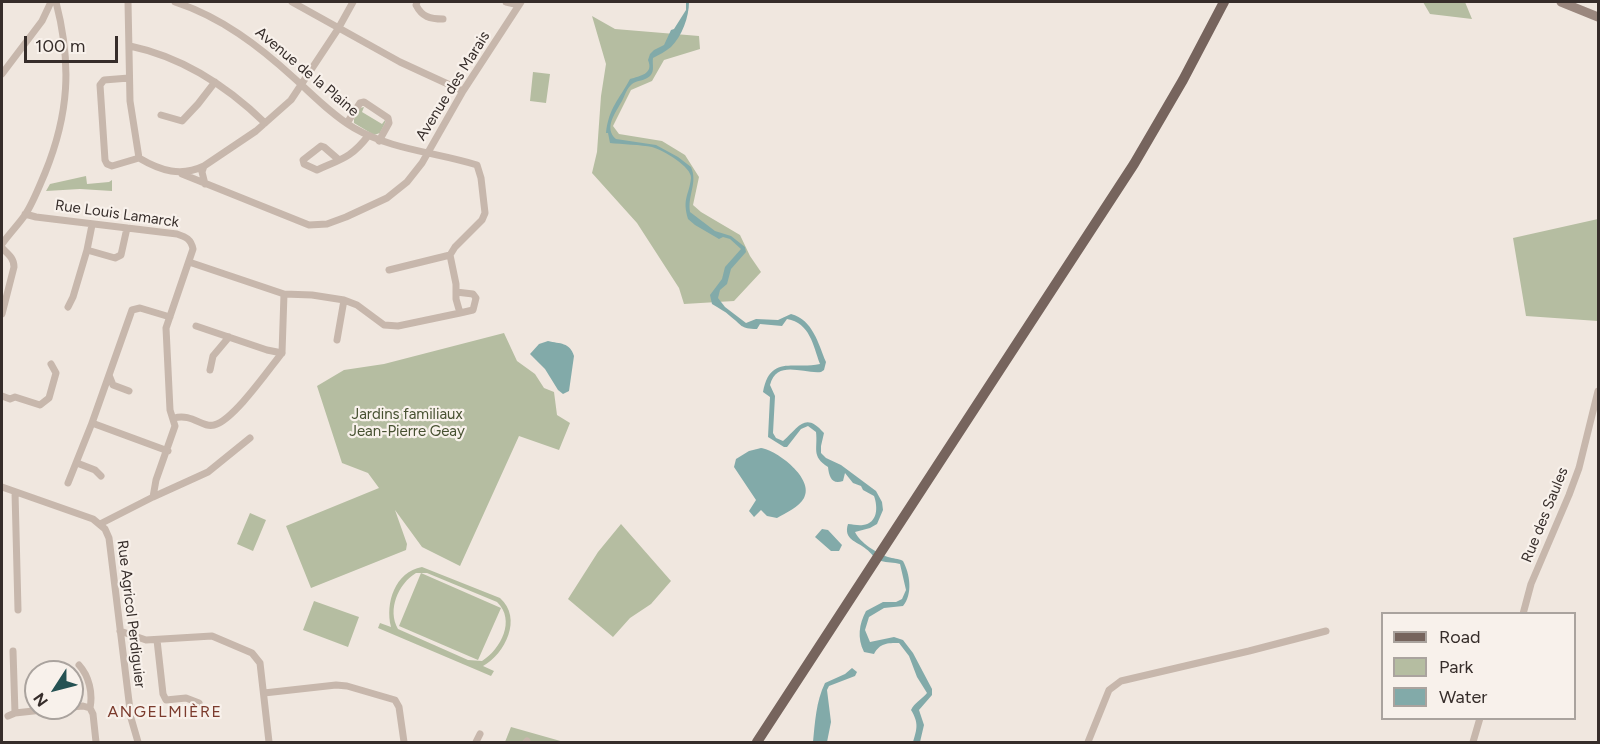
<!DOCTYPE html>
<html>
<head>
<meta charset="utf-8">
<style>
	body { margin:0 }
	#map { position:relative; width:1600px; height:744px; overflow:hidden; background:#f0e7df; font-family:Figtree,sans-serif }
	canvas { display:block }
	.frame { position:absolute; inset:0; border:3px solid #362d2a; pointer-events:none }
	.legend { position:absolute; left:1381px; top:612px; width:195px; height:108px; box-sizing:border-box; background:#f8f1eb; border:2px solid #aaa39e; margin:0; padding:8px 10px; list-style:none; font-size:18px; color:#362d2a }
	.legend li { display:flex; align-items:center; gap:12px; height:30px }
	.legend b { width:30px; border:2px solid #aaa39e }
	.north { position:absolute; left:24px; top:660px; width:60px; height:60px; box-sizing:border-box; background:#f8f1eb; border:2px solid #aaa39e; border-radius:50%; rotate:234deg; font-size:16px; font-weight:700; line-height:24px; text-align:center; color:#362d2a }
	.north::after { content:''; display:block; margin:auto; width:21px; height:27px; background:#255253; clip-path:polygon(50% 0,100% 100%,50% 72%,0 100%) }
	.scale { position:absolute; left:24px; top:36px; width:94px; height:27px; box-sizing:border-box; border:3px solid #362d2a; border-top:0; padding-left:8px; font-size:18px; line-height:21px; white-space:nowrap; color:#362d2a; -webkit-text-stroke:4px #f8f1eb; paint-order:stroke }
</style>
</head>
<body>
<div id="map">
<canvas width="1600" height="744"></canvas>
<div class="frame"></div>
<ul class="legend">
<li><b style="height:8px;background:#76645d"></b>Road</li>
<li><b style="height:16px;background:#b5bda1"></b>Park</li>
<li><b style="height:16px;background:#82aaa9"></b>Water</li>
</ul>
<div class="north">N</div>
<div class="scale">100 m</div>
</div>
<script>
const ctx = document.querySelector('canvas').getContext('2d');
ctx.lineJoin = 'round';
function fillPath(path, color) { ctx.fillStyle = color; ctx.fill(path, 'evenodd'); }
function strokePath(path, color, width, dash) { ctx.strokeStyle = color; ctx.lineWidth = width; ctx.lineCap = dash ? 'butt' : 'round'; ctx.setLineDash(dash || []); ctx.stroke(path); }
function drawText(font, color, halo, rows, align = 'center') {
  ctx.font = font + ' Figtree,sans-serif'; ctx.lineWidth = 4.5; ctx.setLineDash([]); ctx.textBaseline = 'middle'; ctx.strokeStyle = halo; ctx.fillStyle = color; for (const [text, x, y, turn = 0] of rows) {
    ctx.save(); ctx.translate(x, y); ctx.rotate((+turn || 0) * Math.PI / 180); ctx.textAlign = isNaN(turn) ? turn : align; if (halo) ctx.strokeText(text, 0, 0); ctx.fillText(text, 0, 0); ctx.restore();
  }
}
fillPath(new Path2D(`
	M1423,2h42l7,17 -42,-5z
	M592,16l23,13 84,7 1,13 -36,11 -12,21 -21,9 -18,36 6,8 43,7 23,14 14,22 -6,28 8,7 39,23 10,21 11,16 -27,29 -50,3 -5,-16 -42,-65 -45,-50 5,-21 4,-56 5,-32z
	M533,72l17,2 -4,29 -16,-2z
	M364,107l-2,5 20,12 3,-4v3l-5,10 -6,2 -20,-12v-4l6,-11z
	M86,176l1,8 22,-2 3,-2v11l-32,-2 -34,2 4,-7z
	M1598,219v102l-72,-5 -13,-78z
	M504,333l13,28 18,13 9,14 10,4 3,23 13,8 -11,27 -40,-14 -59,130 -38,-19 -27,-37 12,34 -1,6 -95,38 -25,-62 93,-38 -11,-15 -26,-10 -25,-77 27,-16 40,-6z
	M250,513l16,7 -13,31 -16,-7z
	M621,524l50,57 -20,23 -21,14 -17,19 -45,-38 30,-47z
	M422,567l78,31c23,20 5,56 -17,68l11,5 -3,5 -113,-48 2,-5 11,4c-6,-24 4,-55 31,-60zM416,573h5l-22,53 79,34 23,-52 -80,-35h6l70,29c19,18 4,47 -15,59l-14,-1 -70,-31c-11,-19 0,-45 18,-56z
	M314,601l45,16 -11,30 -45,-17z
	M511,727l53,15h-59z`), '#b5bda1');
fillPath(new Path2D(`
	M686,2h3c0,15 -7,34 -18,45 -5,4 -12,8 -18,11 -1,6 2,13 -3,18 -5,5 -13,4 -18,8 -5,4 -7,11 -10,17 -6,11 -19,27 -6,38l40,6 22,12 13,10c7,16 -4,29 -1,45l25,19 16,5 14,11 1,5 -15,17 -4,15 -7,6 -2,8 7,9 21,16 10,-4 22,1 13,-6c22,6 27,29 35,48l-2,8 -3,2c-18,2 -44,-13 -51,13l5,11 -2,37 3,5 7,3c16,-14 22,-30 41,-8l-3,13v7l5,5 15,7 35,26 6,11 1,8 -6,14 -7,4 -15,4c5,11 22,21 33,25 5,2 10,1 15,4 7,13 10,33 0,45l-19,2 -15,9 -4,13 5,12 24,-5 9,3 10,13 19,36v6l-13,15 5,15 -4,17h-7c4,-13 6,-19 -2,-32 3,-7 11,-11 16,-17l-10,-16 -8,-21 -10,-13c-12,0 -19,0 -25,11l-10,-2c-7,-14 -5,-28 2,-41l17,-9h13l6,-3 4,-9 -6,-26c-6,-2 -13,-1 -19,-3 -8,-3 -9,-8 -15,-12 -9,-8 -23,-9 -18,-25 5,0 10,2 15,1 15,-2 15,-18 11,-29l-11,-6 -2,-4 -8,-3 -8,-10 -2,8c-11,4 -14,-4 -15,-14 -17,-11 -10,-18 -12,-35l-8,-6 -7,3 -14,18h-3l-16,-10 2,-40 -7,-5c7,-38 31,-22 57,-28 -7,-19 -10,-41 -33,-45l-5,7 -22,-2 -3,5c-17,0 -15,-4 -27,-13 -5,-5 -12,-8 -18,-12l-2,-9 12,-16 3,-12 16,-18 -11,-10 -7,-2 -4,2 -24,-14 -7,-6c-6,-21 1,-23 3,-41 1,-11 -28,-28 -39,-31 -10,-2 -31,-3 -42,-4l-2,-10h-2c3,-26 13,-33 24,-54 10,-3 24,-5 18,-19l2,-6 4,-4 10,-5 7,-15 3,-1 12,-19z
	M548,341c12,3 22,1 26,15l-5,35 -6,3 -5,-4 -13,-21 -15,-15 9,-10z
	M761,448c16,2 54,31 43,50 -5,9 -18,15 -27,20l-10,-2 -6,-6 -7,7 -5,-6 7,-11 -22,-33 2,-8 13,-8z
	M822,529l6,1 14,15 -3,6h-8l-16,-14z
	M852,668l5,4 -2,4 -26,10 -2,4 4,32 -4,20h-14c2,-19 3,-41 12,-59l20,-9z`), '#82aaa9');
strokePath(new Path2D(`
	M128,2l2,99 9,57 -27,8 -5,-2 -2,-4 -5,-75 4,-5 25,-2
	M175,2c46,15 84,44 119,76 19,17 38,37 60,50 38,22 81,24 123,37l4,13 4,35 -3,7 -27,27 -5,8 6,29v15l4,14 13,-3 3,-12 -3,-4 -17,-2
	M292,2l108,60 63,29
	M417,2l-1,3c6,12 14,14 27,14
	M506,2l13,3
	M130,46c52,11 97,40 135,77
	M2,74l40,-53 9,-19
	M161,115l21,6 16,-17 17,-22
	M347,123l13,-20 4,-1 24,16 1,5 -10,18
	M139,158c22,13 42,19 65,8l-2,6 3,12
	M339,160l-15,-13 -3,-1 -18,14 1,4 13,6c24,-11 34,-12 51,-34
	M204,166l52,-35 35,-31 47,-71 15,-27
	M182,174l127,51 18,-1 19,-7 41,-19 20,-16 15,-19 41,-72 58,-89
	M25,214l11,3 141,17c9,3 14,5 16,15l-27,79 4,82 5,16 -19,54 -3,17
	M92,225l-5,25 28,8 6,-3 6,-27
	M2,244c7,-10 16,-19 23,-29 8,-12 14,-28 20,-42 24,-59 27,-109 11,-171
	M2,248c6,6 12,10 12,19l-12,47
	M189,262l95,32 28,1 32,5 13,5 27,20 14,1 62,-13
	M389,270l61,-15
	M68,307l5,-10 14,-47
	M196,326l71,24 15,3
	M337,340l7,-40
	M282,353l2,-59
	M210,370l3,-14 16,-19
	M109,375l-17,48 76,28
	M129,391l-16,-6 -4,-10 23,-65 8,-2 30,9
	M2,396l8,3 5,-2 25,8 9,-7 7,-25 -5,-9
	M174,418c18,-5 28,10 40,7 19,-4 55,-56 68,-72
	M77,463l18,7 6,6
	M68,483l24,-60
	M2,487l91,32 12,10 4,9 22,180 7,24
	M15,492l3,118
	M100,524l53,-27 55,-25 42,-34
	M1523,614l8,-30 38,-89 10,-27 19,-77
	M120,631l26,9 66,-4 40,17 8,10 9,79
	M157,640l6,54 3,6 20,-2 13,5
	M13,651l2,62
	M79,665c10,11 14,28 11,43
	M264,693l72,-8 11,1 48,14 4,7 5,35
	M72,707l11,-1 7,2 3,6 3,28
	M8,716l7,-3 46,-5
	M476,742l4,-8
	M526,742l1,-1
	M1088,742l21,-52 12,-9 128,-30 77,-20
	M1473,742l7,-24`), '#c7b7ac', 7);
strokePath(new Path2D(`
	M1561,2l37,15`), '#9a877e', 9);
strokePath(new Path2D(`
	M757,742l377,-578 49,-84 41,-78`), '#76645d', 10);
drawText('15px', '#362d2a', '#f8f1eb', [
	["Avenue de la Plaine",307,72,40],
	["Avenue des Marais",453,86,-58],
	["Rue Louis Lamarck",117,214,8],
	["Rue des Saules",1545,515,-68],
	["Rue Agricol Perdiguier",131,614,83]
]);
drawText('15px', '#475131', '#f8f1eb', [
	["Jardins familiaux",407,415],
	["Jean-Pierre Geay",407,432]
]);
ctx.letterSpacing = '1.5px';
drawText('16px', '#7b3b2d', '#f8f1eb', [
	["ANGELMIÈRE",165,712]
]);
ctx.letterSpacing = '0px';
</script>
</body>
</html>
